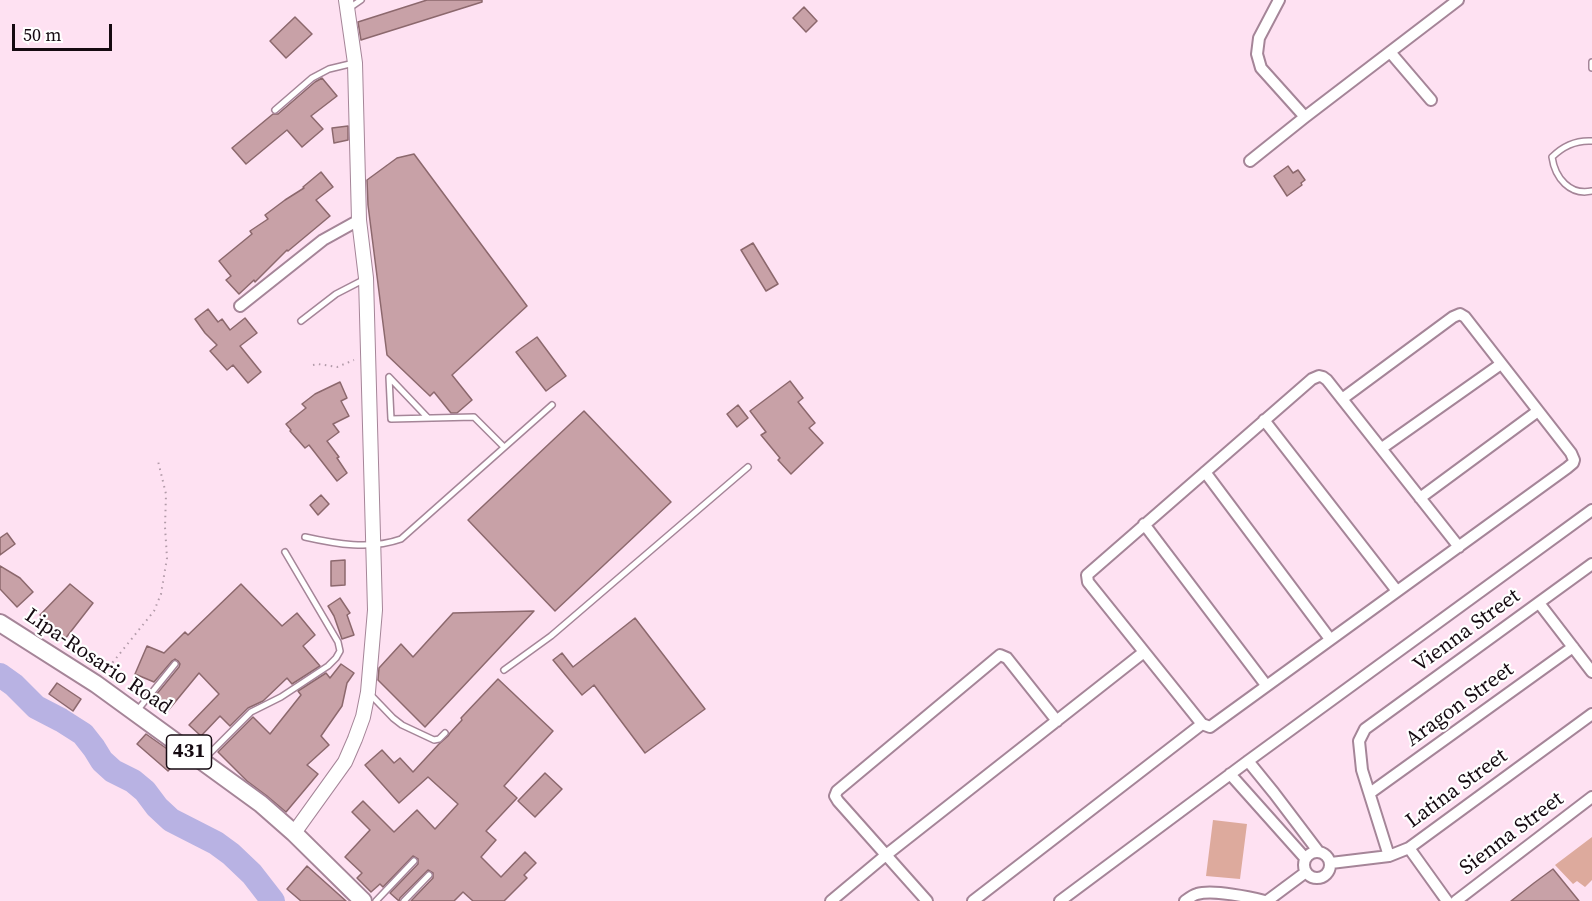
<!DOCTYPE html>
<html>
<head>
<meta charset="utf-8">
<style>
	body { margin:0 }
	#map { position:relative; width:1592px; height:901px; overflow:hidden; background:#fee1f2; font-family:"Source Serif 4",serif }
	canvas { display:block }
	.scale { position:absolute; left:12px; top:24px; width:100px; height:27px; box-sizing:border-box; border:3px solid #150a11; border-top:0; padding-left:8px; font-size:18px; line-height:21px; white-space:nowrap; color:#150a11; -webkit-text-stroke:4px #fff; paint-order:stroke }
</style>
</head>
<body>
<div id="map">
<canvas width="1592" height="901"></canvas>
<div class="scale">50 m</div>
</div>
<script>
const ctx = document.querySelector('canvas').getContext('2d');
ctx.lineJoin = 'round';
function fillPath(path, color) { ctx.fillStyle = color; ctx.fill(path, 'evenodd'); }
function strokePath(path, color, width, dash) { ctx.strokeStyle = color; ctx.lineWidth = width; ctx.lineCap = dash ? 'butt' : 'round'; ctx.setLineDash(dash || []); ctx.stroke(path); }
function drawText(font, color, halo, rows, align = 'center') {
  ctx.font = font + ' "Source Serif 4",serif'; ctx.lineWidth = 4.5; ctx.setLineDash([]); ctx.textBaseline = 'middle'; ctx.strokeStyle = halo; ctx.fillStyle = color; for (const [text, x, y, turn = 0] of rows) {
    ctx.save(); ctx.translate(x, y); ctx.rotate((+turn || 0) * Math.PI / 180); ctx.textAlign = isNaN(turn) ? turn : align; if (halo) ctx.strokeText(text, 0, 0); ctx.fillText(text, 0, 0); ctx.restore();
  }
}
fillPath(new Path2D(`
	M1213,820l34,4 -7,55 -34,-3z
	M1592,837v43l-7,7 -8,-6 -4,3 -18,-19z`), '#ddaa9d');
strokePath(new Path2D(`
	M0,675l14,10 22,22 25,13 22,14 11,14 8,13 11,10 20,10 12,10 12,16 14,13 45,23 15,11 21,20 21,27`), '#b8b2e3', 24);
const building = new Path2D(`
	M427,0h55v2l-121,38 -3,-18z
	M804,7l13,14 -11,11 -13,-14z
	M295,17l17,17 -26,24 -16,-17z
	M322,78l15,18 -26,20 12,13 -21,18 -15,-17 -41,34 -14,-16 41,-34h5l37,-32z
	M348,126v14l-14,3 -2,-15z
	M414,154l113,152 -75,69 20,25 -15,13h-6l-17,-21 -4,4 -43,-41 -19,-150 -1,-25 30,-22z
	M1288,166l5,7 5,-3 7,10 -4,3 1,2 -15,11 -13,-20z
	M321,172l12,15 -17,13 14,16 -42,35 -1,-1 -32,32 -1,-2 -15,14 -13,-14 5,-4 -12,-15 33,-27 -2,-3 18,-12 -3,-4 20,-15 19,-12 -1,-1z
	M753,243l25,41 -12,7 -25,-41z
	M208,309l10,13 4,-3 8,11 15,-12 12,15 -17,13 21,26 -13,11 -15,-18 -6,5 -17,-19 7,-6 -12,-12 -10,-14z
	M537,337l29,39 -20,15 -30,-39z
	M790,381l13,17 -5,4 17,21 -6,5 14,15 -32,31 -13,-14 2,-2 -19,-23 5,-3 -16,-21z
	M340,382l7,16 -6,3 8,15 -16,8 6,8 -12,9 12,16 -2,1 10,15 -10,8 -28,-36 -4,3 -15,-17 1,-1 -5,-6 20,-16 -4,-4 13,-10z
	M738,405l10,13 -11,9 -10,-13z
	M584,411l87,91 -116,109 -87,-91z
	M321,495l8,9 -11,11 -8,-10z
	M7,533l8,11 -15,11v-17z
	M345,560v25l-14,1v-25z
	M0,566l20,12 13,14 -16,15 -17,-18z
	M70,584l23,19 -28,36 -25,-24z
	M241,584l41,42 15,-13 18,22 -12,11 17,20 -28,18 -5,-6 -24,23 -15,7 -18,18 -10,-10 -19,20 -12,-11 30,-31 -20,-21 -33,40 -15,-12 28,-34 1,-3 -2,-3 -3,-2 -3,2 -18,21 -19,-8 12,-28 17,7 21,-21 3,3z
	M340,598l10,15 -3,2 7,20 -12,4 -8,-23 -6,-10z
	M534,611l-109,116 -47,-47 1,-12 22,-24 12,13 40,-44z
	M635,618l70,91 -60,44 -51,-68 -12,10 -29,-35 9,-7 11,14z
	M341,664l13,9 -7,10 -5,23 -21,30 8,9 -22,20 11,9 -32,38 -19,-16 -20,-15 -29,-29 35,-35 17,17 31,-39 -3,-4 28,-18 4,5z
	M498,679l55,52 -49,55 13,12 -31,33 10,9 -15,17 20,20 24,-25 11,11 -12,12 3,3 -23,23h-31l-10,-9 -9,9h-43l22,-23v-5l-5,-3 -28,28 -1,3 -9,-8 28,-29v-5l-5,-3 -30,31 -3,-3 -9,8 -14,-14 5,-5 -17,-16 25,-27 -18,-18 11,-11 31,31 23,-22 18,19 23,-25 -30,-27 -29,26 -34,-38 17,-15 12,13 6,-5 13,14 26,-28 9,-8 2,-3 12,-13 -1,-2z
	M57,683l24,16 -8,12 -24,-17z
	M146,734l34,24 -12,13 -31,-27z
	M545,773l17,16 -27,28 -17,-16z
	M307,866l39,35h-45l-14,-12z
	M1553,869l26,32h-68l23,-18z`);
fillPath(building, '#c8a1a7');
strokePath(building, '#8c686d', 1.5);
const service = new Path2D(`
	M348,9l13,-9
	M1592,62v6
	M275,110l37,-32 17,-9 25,-6
	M1592,141c-16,-1 -29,5 -40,16 3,21 18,39 40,34
	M301,321l35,-27 29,-15
	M428,418l-39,-41 2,42 83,-2 30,30
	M305,537c31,7 65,13 96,2l151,-134
	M504,670l47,-34 197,-169
	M369,693l24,25 9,7 32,15 5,-1 6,-6
	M136,712l39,-48
	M203,760l48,-48 30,-15 47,-31 8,-8 4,-7 -2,-9 -53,-90
	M376,901l38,-40
	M404,901l25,-26`);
const minor = new Path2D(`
	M1279,0l-20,38 -2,16 4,14 44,49
	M1390,52l41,48
	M1250,161l55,-44 153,-117
	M240,306l83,-66 36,-20
	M1342,399l111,-82 7,-3 5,3 106,136 3,7 -1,3 -6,5 -357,259 -8,-3 -114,-142 -1,-7 225,-196 7,-3 4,1 4,3 132,167
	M1264,420l133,171
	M1382,448l119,-84
	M1205,472l125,167
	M1420,498l118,-87
	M1144,524l122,161
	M1539,603l53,69
	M1248,761l26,32 44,58
	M1230,774l75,84
	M1370,793l203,-146
	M1409,848l38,53
	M1304 865a13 13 0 1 1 26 0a13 13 0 1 1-26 0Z
	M1389,856l-27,-86 -3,-29 6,-12 227,-165
	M1331,863l58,-7 20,-8 183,-134
	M831,901l55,-46 258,-203
	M927,901l-89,-100 -3,-5 2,-5 163,-136 7,3 50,63
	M973,901l229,-177
	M1060,901l188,-140 344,-251
	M1185,901c4,-3 8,-6 12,-7 16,-5 51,3 68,7
	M1267,901l39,-29
	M1456,901l136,-104`);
const tertiary = new Path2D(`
	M294,833l51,-71 10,-23 8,-22 5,-25 7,-82 -9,-332 -7,-58 -4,-157 -9,-63`);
const primary = new Path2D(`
	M0,623l96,61 165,120 33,29 69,68`);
strokePath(service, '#a58598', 8);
strokePath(minor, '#a58598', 14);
strokePath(tertiary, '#a58598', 16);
strokePath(primary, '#a58598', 20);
strokePath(new Path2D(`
	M313,365l5,-1 19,3 17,-7
	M105,672l49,-61 7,-17 6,-36 -2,-31 1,-33 -8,-33`), '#b29ba9', 2, [1.5, 4.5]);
strokePath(service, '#fff', 5);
strokePath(minor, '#fff', 10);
strokePath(tertiary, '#fff', 14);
strokePath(primary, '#fff', 16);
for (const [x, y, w] of [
	[189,752,45]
]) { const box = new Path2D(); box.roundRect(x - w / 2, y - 17, w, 34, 4.5); ctx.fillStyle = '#fff'; ctx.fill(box); strokePath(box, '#150a11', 1.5); }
drawText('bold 20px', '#150a11', null, [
	["431",189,752]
]);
drawText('21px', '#150a11', '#fff', [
	["Vienna Street",1467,631,-36],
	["Lipa-Rosario Road",98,662,34],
	["Aragon Street",1460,705,-36],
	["Latina Street",1457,789,-36],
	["Sienna Street",1512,834,-37]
]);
</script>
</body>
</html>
